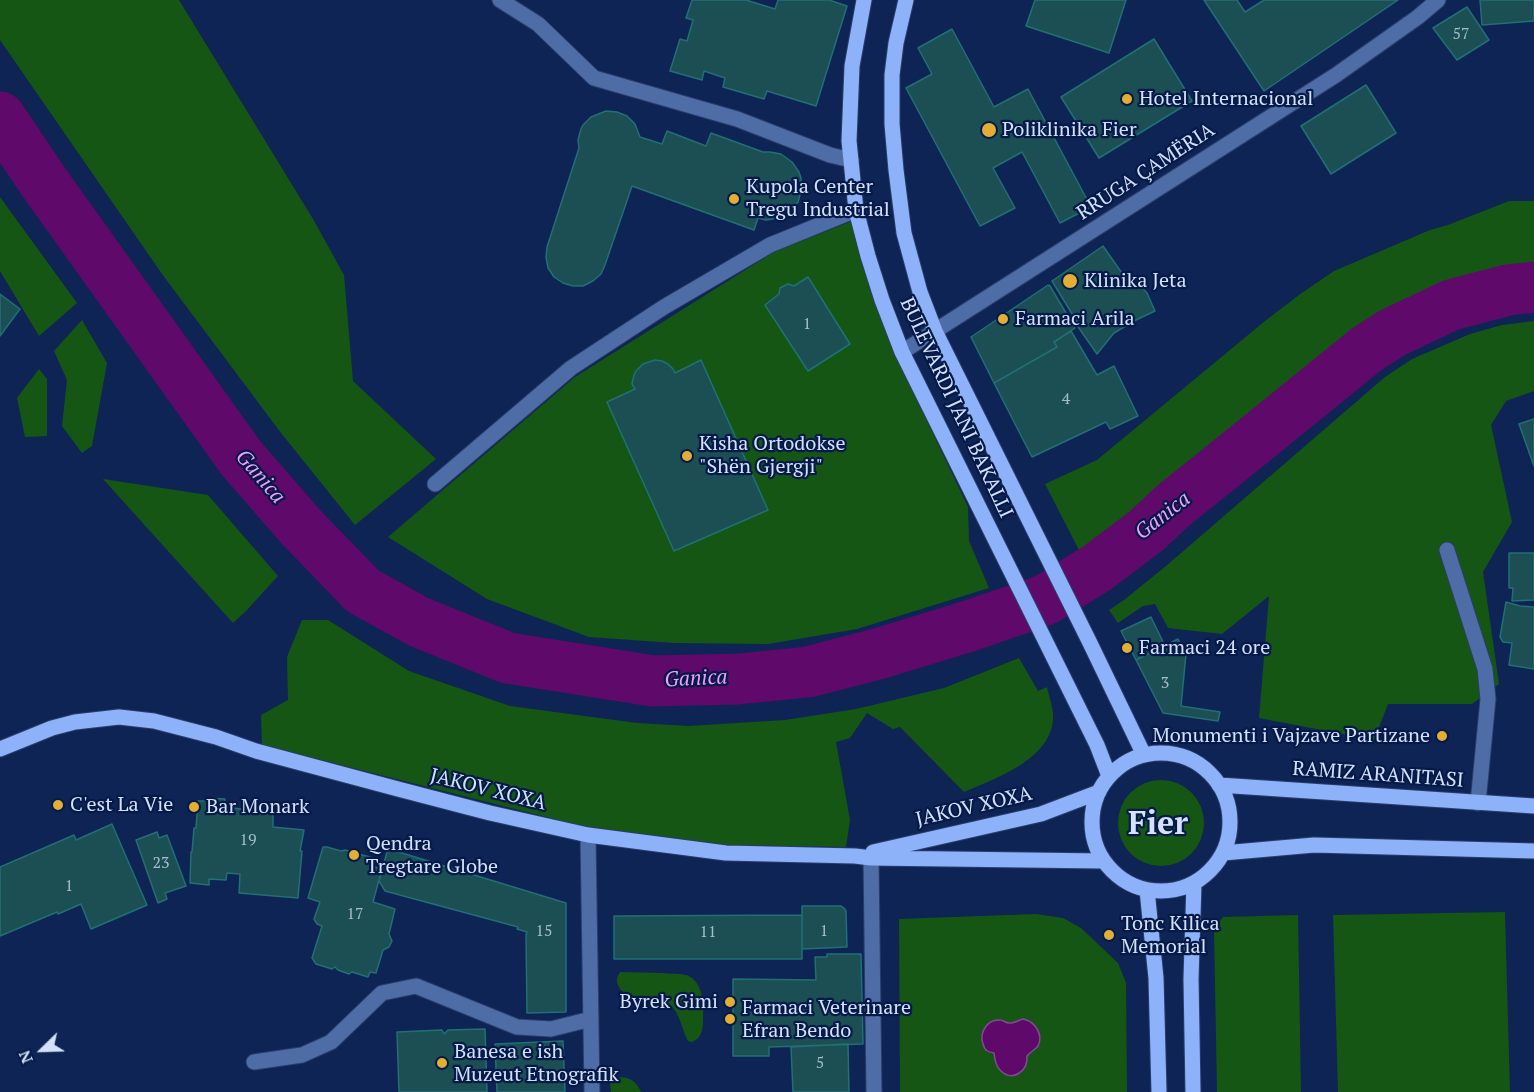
<!DOCTYPE html>
<html>
<head>
<meta charset="utf-8">
<style>
	body { margin:0 }
	#map { position:relative; width:1534px; height:1092px; overflow:hidden; background:#0e2454; font-family:"PT Serif",serif }
	canvas { display:block }
	.north { position:absolute; left:12px; top:1020px; width:60px; height:60px; -webkit-text-stroke:4px #051a49; paint-order:stroke; rotate:247deg; font-size:16px; font-weight:700; line-height:24px; text-align:center; color:#d3e0f9 }
	.north::after { content:''; display:block; margin:auto; width:21px; height:27px; background:#d3e0f9; clip-path:polygon(50% 0,100% 100%,50% 72%,0 100%) }
</style>
</head>
<body>
<div id="map">
<canvas width="1534" height="1092"></canvas>
<div class="north">N</div>
</div>
<script>
const ctx = document.querySelector('canvas').getContext('2d');
ctx.lineJoin = 'round';
function fillPath(path, color) { ctx.fillStyle = color; ctx.fill(path, 'evenodd'); }
function strokePath(path, color, width, dash) { ctx.strokeStyle = color; ctx.lineWidth = width; ctx.lineCap = dash ? 'butt' : 'round'; ctx.setLineDash(dash || []); ctx.stroke(path); }
function drawText(font, color, halo, rows, align = 'center') {
  ctx.font = font + ' "PT Serif",serif'; ctx.lineWidth = 4.5; ctx.setLineDash([]); ctx.textBaseline = 'middle'; ctx.strokeStyle = halo; ctx.fillStyle = color; for (const [text, x, y, turn = 0] of rows) {
    ctx.save(); ctx.translate(x, y); ctx.rotate((+turn || 0) * Math.PI / 180); ctx.textAlign = isNaN(turn) ? turn : align; if (halo) ctx.strokeText(text, 0, 0); ctx.fillText(text, 0, 0); ctx.restore();
  }
}
fillPath(new Path2D(`
	M0,0h179l134,219 31,56 9,106 83,78 -81,66 -74,-92 -119,-159 -162,-234z
	M0,197l77,106 -38,33 -39,-65z
	M1509,201h25v68l-64,9 -58,21 -42,24 -85,70 -142,122 -44,31 -18,8 -36,-70 52,-24 168,-139 34,-26 35,-24 96,-41 18,-5z
	M852,221l36,118 80,168 1,34 20,47 -132,41 -89,15 -94,-1 -85,-6 -102,-38 -99,-62 187,-160 199,-125z
	M82,320l25,43 -15,83 -10,7 -20,-27 5,-46 -13,-29z
	M1534,321v70l-28,10 -15,24 21,97 -29,50 16,112 -27,20h-84l-14,36 -115,-22 10,-122 -47,38 -54,-6 -13,-24 -12,2 -25,17 -9,-13 15,-10 42,-34 219,-189 27,-18 58,-25 32,-9z
	M39,369l8,10v57l-22,1 -8,-39z
	M103,479l105,16 70,81 -32,35 -13,12z
	M302,620h26l81,51 101,35 127,17 52,3 96,-6 71,-11 88,-21 75,-30 19,33 9,-4c2,10 7,22 6,32 -2,40 -58,60 -89,73l-64,-65 -7,2 -26,-16 -17,25 -14,4 14,78 -4,27 -122,-2 -130,-16 -332,-84 -1,-30 27,-15 -1,-43z
	M1118 823a43 43 0 1 1 86 0a43 43 0 1 1-86 0Z
	M1505,912l5,180h-172l-5,-177z
	M1036,914l27,4 18,10 37,35 8,20 1,109h-227l-1,-173z
	M1298,915l3,177h-84l-3,-162 9,-13z
	M620,972c14,0 28,1 42,1 8,1 16,0 24,2 17,5 18,29 17,44 0,10 -1,19 -11,23l-4,-1c-6,-11 -8,-29 -19,-37 -13,-9 -45,-1 -51,-19 -2,-5 -1,-8 2,-13z
	M621,1077c11,1 16,6 20,15h-30l-1,-9z`), '#165615');
const water = new Path2D(`
	M1023,1019c11,2 21,15 15,27 -3,4 -8,6 -11,10 1,15 -14,26 -26,15 -5,-4 -6,-11 -7,-18 -6,-1 -9,-2 -11,-9 -4,-11 4,-25 17,-24 3,0 6,3 9,3 4,1 10,-3 14,-4z`);
fillPath(water, '#5f096a');
strokePath(water, '#824a95', 1.5);
strokePath(new Path2D(`
	M0,117l43,64 198,277 60,69 62,64 56,31 89,36 145,23 85,-2 70,-7 73,-19 85,-26 79,-27 52,-32 49,-37 28,-26 71,-57 122,-99 25,-16 59,-28 57,-15 26,-3`), '#5f096a', 51);
const building = new Path2D(`
	M692,0h54l29,9 3,-9h51l18,6 -31,100 -49,-15 -3,8 -41,-12 2,-9 -21,-7 -2,9 -32,-9 10,-32 7,2 6,-21 -7,-2z
	M1035,0h91l-17,53 -83,-27z
	M1204,0h33l8,12 19,-12h134l-134,91z
	M1480,0h54v21l-52,4z
	M1467,7l22,33 -32,20 -24,-32z
	M952,29l42,78 34,-18 63,118 -31,16 -38,-71 -29,16 22,40 -35,18 -74,-138 26,-14 -14,-26z
	M1154,39l38,62 -93,57 -38,-61z
	M1366,85l30,48 -65,41 -30,-48z
	M606,111l11,1 10,4 8,8 5,13 22,7 5,-13 39,15 5,-13 52,19h7l11,2 11,8 7,10 2,6v13l-3,11 -8,10 -12,6 -12,2 -8,-2 -4,12 -122,-44 -27,79 -4,9 -8,7 -10,5h-10l-10,-3 -9,-6 -6,-9 -2,-11 1,-10 32,-99 -1,-8 3,-11 2,-4 8,-8z
	M1103,246l28,40 7,-3 9,10 8,18 -19,9 -22,13 -17,21 -21,-30 1,-2 -25,-41z
	M808,277l42,67 -42,27 -43,-66 14,-11 1,-6 8,-4 6,2z
	M1048,285l2,1 25,42 -21,14 3,5 -63,36 -23,-46z
	M0,294l20,15 -20,27z
	M1071,331l26,44 17,-9 24,50 -28,13 -4,-7 -74,35 -38,-74 63,-36 -3,-5z
	M655,360l7,1 6,3 5,5 2,4 26,-13 67,150 -94,41 -67,-149 28,-13 -3,-5 2,-9 2,-4 7,-7z
	M1534,419v47l-15,-42z
	M1509,553h25v47l-22,1 1,-13h-4z
	M1506,602l14,4 14,1v62l-25,-4 3,-22 -9,-1 -3,-5z
	M1151,617l14,29 -29,14 -15,-29z
	M1178,639l8,15 -5,52 39,6 -2,9 -55,-8 -27,-53z
	M207,798l18,1 -1,4h9v5l8,1 3,-2 11,1 2,5 16,1v13l31,3 -4,21h2l-4,47 -59,-5 1,-19 -13,-1 -1,7 -17,-1v6l-19,-2 1,-31h1l2,-24h2l2,-27h9z
	M112,824l35,81 -56,24 -10,-25 -23,10 -1,-2 -57,24v-69l74,-32 2,5z
	M157,832l2,6 8,-3 19,51 -21,7 2,6 -9,4 -22,-63z
	M323,847h4l14,4 4,-1 28,8 -2,8 11,3 -9,33 22,7 -6,25 3,7 -3,6 -6,3 -7,23 -6,-1 -2,5 -16,-5 -3,2 -11,-4 -3,-3 -3,2 -16,-5 -4,-6 10,-32 -5,-2 -3,-5 6,-17 -12,-4z
	M392,850l174,53v109l-39,1 -1,-78 1,-3 -10,-3 1,-2 -133,-36 -6,-10 8,-29z
	M802,906h39l3,2 2,3 1,36 -45,2z
	M802,915v44h-188v-43z
	M827,954h34l2,90 -94,3v9h-36v-77l83,1 -1,-23h12z
	M485,1029l2,63h-88l-2,-60 45,-2 2,4 4,-4z
	M563,1041l2,51h-68l-2,-48z
	M848,1044l1,48h-56l-2,-45z`);
fillPath(building, '#1b4f54');
strokePath(building, '#226f75', 1.5);
const minor = new Path2D(`
	M500,0l38,24 56,54 143,41 93,36 21,5
	M902,352l434,-277 82,-58 20,-17
	M435,484l136,-116 93,-61 106,-62 86,-35
	M1447,550l38,119 3,30 -10,104
	M588,835l4,257
	M871,858l3,234
	M254,1062l48,-7 29,-13 51,-49 34,-7 101,41 34,2 40,-10`);
const major = new Path2D(`
	M864,0l-12,66 -3,75 7,69 12,46 14,44 20,52 195,393 12,31
	M906,0l-10,43 -4,32v49l4,46 8,63 16,59 15,39 155,312 54,112
	M0,749l52,-21 23,-6 44,-5 35,4 62,16 40,14 142,38 92,24 98,22 138,18 129,3 16,2 232,3
	M1092 822a69 69 0 1 1 138 0a69 69 0 1 1-138 0Z
	M1219,785l315,21
	M873,852l168,-38 58,-22
	M1223,853l91,-8 220,6
	M1147,890l9,88 3,114
	M1193,1092l-2,-113 3,-96`);
strokePath(minor, '#2a3e6b', 17);
strokePath(major, '#2a3e6b', 17);
strokePath(minor, '#4e6ca6', 15);
strokePath(major, '#8db2fa', 15);
for (const [x, y, r, color] of [
	[1127,99,6,"#e4ae35"],
	[989,130,8,"#e4ae35"],
	[734,199,6,"#e4ae35"],
	[1070,281,8,"#e4ae35"],
	[1003,319,6,"#e4ae35"],
	[687,456,6,"#e4ae35"],
	[1127,648,6,"#e4ae35"],
	[1442,736,6,"#e4ae35"],
	[58,805,6,"#e4ae35"],
	[194,807,6,"#e4ae35"],
	[354,855,6,"#e4ae35"],
	[1109,935,6,"#e4ae35"],
	[730,1002,6,"#e4ae35"],
	[730,1019,6,"#e4ae35"],
	[442,1063,6,"#e4ae35"]
]) { const dot = new Path2D(); dot.arc(x, y, r, 0, 2 * Math.PI); ctx.fillStyle = color; ctx.fill(dot); strokePath(dot, '#051a49', 2); }
drawText('16px', '#a5bcd0', null, [
	["57",1461,34],
	["1",807,324],
	["4",1066,399],
	["3",1165,683],
	["19",248,840],
	["23",161,863],
	["1",69,886],
	["17",355,914],
	["15",544,931],
	["1",824,931],
	["11",708,932],
	["5",820,1063]
]);
drawText('20px', '#d3e0f9', '#051a49', [
	["Hotel Internacional",1139,99],
	["Poliklinika Fier",1002,130],
	["Kupola Center",746,187],
	["Tregu Industrial",746,210],
	["Klinika Jeta",1084,281],
	["Farmaci Arila",1015,319],
	["Kisha Ortodokse",699,444],
	["\"Shën Gjergji\"",699,467],
	["Farmaci 24 ore",1139,648],
	["Monumenti i Vajzave Partizane",1430,736,"right"],
	["C'est La Vie",70,805],
	["Bar Monark",206,807],
	["Qendra",366,844],
	["Tregtare Globe",366,867],
	["Tonc Kilica",1121,924],
	["Memorial",1121,947],
	["Byrek Gimi",718,1002,"right"],
	["Farmaci Veterinare",742,1008],
	["Efran Bendo",742,1031],
	["Banesa e ish",454,1052],
	["Muzeut Etnografik",454,1075]
], 'left');
drawText('20px', '#d3e0f9', '#051a49', [
	["RRUGA ÇAMËRIA",1146,172,-33],
	["BULEVARDI JANI BAKALLI",956,408,65],
	["RAMIZ ARANITASI",1378,775,4],
	["JAKOV XOXA",488,790,14],
	["JAKOV XOXA",974,807,-13]
]);
drawText('italic 21px', '#ee9df8', '#051a49', [
	["Ganica",260,477,49],
	["Ganica",1163,516,-38],
	["Ganica",696,679,-3]
]);
drawText('bold 32px', '#d5e2fb', '#051a49', [
	["Fier",1158,825]
]);
</script>
</body>
</html>
